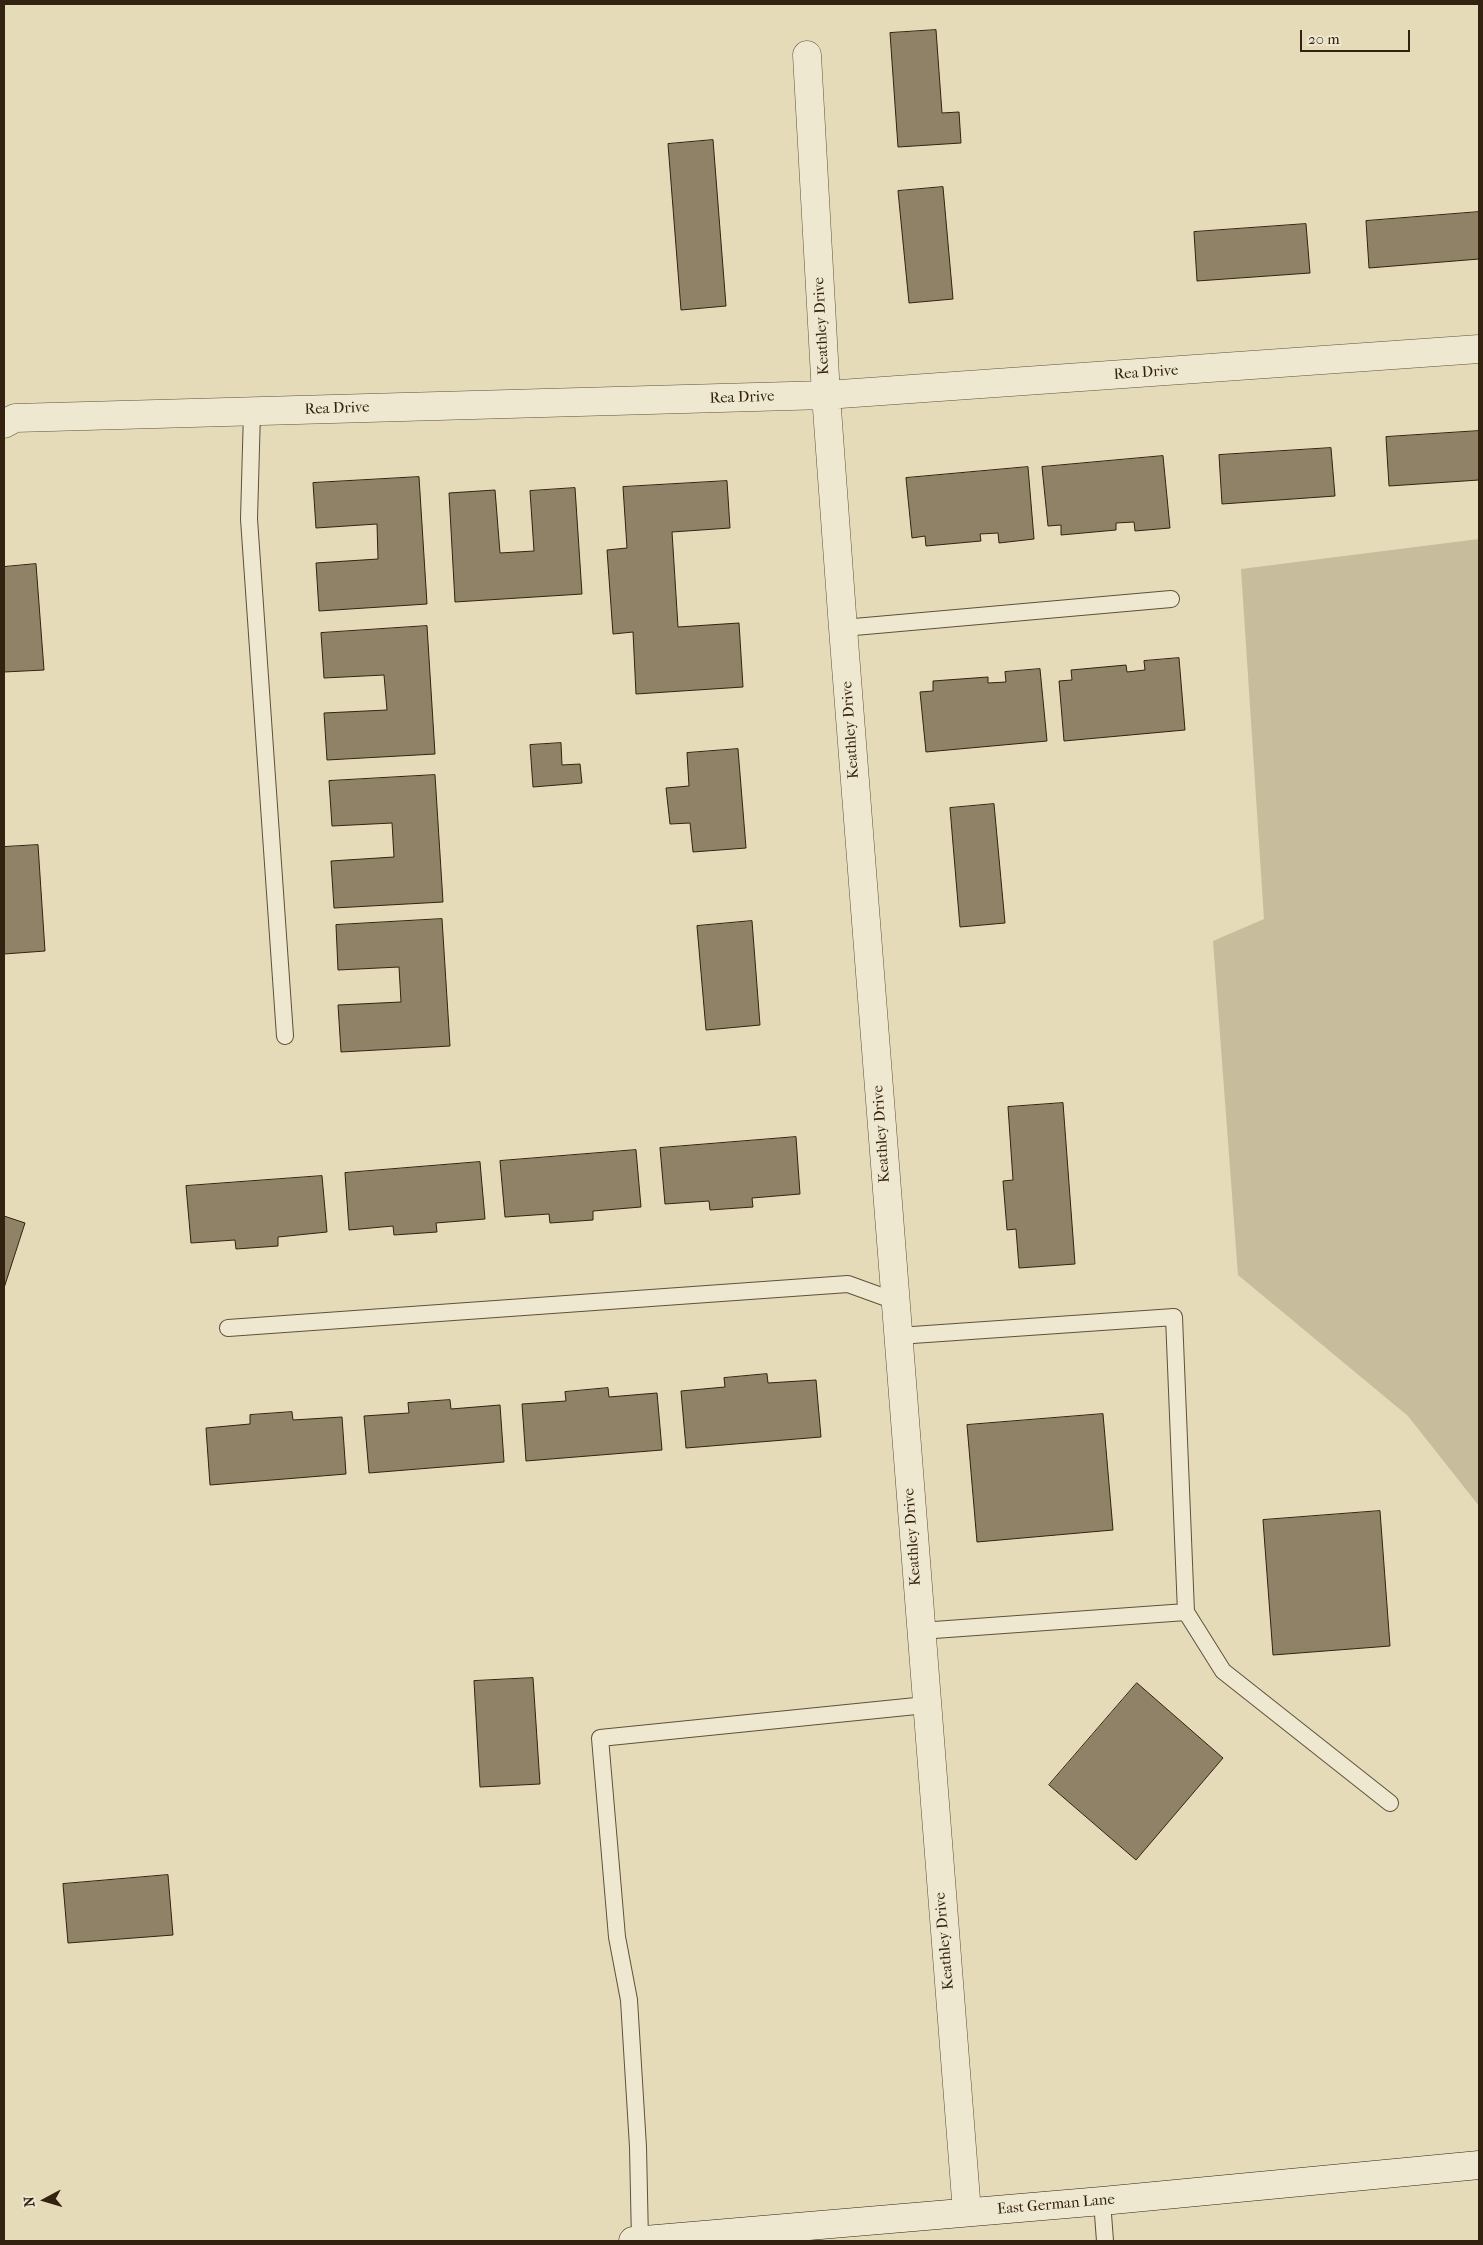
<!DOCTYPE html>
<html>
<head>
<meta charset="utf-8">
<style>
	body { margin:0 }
	#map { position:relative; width:1483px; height:2245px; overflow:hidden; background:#e5dbb8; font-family:"IM FELL French Canon",serif }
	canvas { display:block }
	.frame { position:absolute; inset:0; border:5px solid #332210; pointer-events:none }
	.north { position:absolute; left:20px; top:2175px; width:50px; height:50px; -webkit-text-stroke:4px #eee8d1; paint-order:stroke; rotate:264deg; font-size:14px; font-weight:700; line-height:20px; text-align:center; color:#332210 }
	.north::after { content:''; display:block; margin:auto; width:18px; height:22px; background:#332210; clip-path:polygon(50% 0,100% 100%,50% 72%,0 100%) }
	.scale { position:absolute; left:1300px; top:30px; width:110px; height:22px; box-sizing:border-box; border:2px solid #332210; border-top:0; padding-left:6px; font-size:15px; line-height:18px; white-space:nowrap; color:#332210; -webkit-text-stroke:4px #eee8d1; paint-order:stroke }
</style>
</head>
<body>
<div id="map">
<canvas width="1483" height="2245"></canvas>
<div class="frame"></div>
<div class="north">N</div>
<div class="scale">20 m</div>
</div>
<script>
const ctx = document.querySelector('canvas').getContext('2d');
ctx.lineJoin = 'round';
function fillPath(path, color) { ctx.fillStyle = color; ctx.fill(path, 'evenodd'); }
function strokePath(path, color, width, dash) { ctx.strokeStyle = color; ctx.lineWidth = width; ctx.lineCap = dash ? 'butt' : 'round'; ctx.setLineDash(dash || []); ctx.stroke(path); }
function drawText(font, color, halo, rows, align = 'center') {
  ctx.font = font + ' "IM FELL French Canon",serif'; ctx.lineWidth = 4; ctx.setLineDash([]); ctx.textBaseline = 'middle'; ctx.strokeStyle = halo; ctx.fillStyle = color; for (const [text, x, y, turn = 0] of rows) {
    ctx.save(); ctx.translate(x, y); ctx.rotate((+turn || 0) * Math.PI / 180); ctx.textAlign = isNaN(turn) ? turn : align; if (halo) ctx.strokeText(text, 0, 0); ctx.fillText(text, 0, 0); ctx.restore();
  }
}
fillPath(new Path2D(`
	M1479,539v967l-71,-90 -170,-141 -25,-334 51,-22 -23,-350z`), '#c7bc9b');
const building = new Path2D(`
	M936,30l6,83 17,-1 2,31 -63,4 -8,-114z
	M713,140l13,166 -45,4 -13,-166z
	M943,187l10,112 -44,4 -11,-112z
	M1479,212v47l-110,9 -3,-47z
	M1306,224l4,49 -113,8 -3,-49z
	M1479,431v49l-90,6 -3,-49z
	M1331,448l4,48 -113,8 -3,-49z
	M1163,456l7,72 -35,3 -1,-9 -18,1v7l-55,5v-10l-13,1 -6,-59z
	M1028,467l6,72 -35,4 -1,-10 -18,1 1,7 -55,5 -1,-10 -13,2 -6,-60z
	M419,477l8,127 -108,7 -3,-48 62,-4 -1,-35 -61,4 -3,-45z
	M727,481l3,47 -58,4 6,95 61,-4 4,64 -107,7 -3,-62 -20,2 -6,-84 20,-2 -4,-61z
	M575,488l7,106 -127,8 -6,-109 46,-3 5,63 34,-2 -4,-60z
	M36,564l8,106 -40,2v-105z
	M427,626l8,128 -108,6 -3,-47 63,-3 -3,-35 -60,3 -3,-45z
	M1179,658l6,72 -121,11 -5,-60 13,-1 -1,-10 55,-5 1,7 18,-2 -1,-9z
	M1040,669l7,72 -121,11 -6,-60 13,-1v-10l55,-4v6l18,-1 -1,-10z
	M561,743l1,22 18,-1 2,19 -49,4 -3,-42z
	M738,749l8,99 -53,4 -3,-29 -20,1 -4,-36 23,-2 -2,-33z
	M435,775l8,127 -109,6 -3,-47 63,-4 -2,-34 -60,3 -3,-45z
	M994,804l11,119 -45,4 -10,-119z
	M38,845l7,106 -41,3v-107z
	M442,919l8,127 -109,6 -3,-47 63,-3 -2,-35 -61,3 -2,-45z
	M752,921l8,104 -54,5 -9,-104z
	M1063,1103l12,161 -56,4 -3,-39 -9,1 -4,-49 10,-1 -5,-73z
	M796,1137l4,57 -48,4 1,9 -43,3 -1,-9 -44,3 -5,-56z
	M636,1150l5,57 -48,4v9l-43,3 -1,-9 -44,3 -5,-56z
	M480,1162l5,57 -49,4 1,9 -43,3 -1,-9 -44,4 -4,-57z
	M322,1176l5,56 -49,5v9l-42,3 -1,-9 -44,3 -5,-57z
	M4,1216l21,7 -21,65z
	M767,1374l1,9 48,-3 5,57 -135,11 -5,-57 44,-4 -1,-9z
	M608,1388l1,9 48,-4 5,57 -136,11 -4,-57 44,-3 -1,-9z
	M450,1400l1,9 49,-4 4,57 -135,11 -5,-57 45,-3 -1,-10z
	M292,1412l1,8 49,-3 4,57 -136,11 -4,-57 44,-4v-9z
	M1103,1414l10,116 -136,12 -10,-117z
	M1380,1511l10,135 -117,9 -10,-135z
	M533,1678l7,106 -60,3 -6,-106z
	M1137,1683l86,75 -87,102 -87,-75z
	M168,1875l5,60 -105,8 -5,-59z`);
fillPath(building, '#908267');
strokePath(building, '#332210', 1);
const lane = new Path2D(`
	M252,412l-3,107 36,517
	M843,628l328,-29
	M228,1328l620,-44 47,17
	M898,1336l276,-19 12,295 -266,19
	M1186,1612l37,59 167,132
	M1102,2201l3,40
	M640,2241l-2,-94 -9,-147 -12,-63 -17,-199 326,-33`);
const street = new Path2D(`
	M807,55l19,340 17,233 124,1584
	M4,424l11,-6 811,-23 653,-46`);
const secondary = new Path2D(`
	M633,2241l469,-40 377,-36`);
strokePath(lane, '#60503a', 18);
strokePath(street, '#60503a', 29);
strokePath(secondary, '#332210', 29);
strokePath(lane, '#eee8d1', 16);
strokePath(street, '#eee8d1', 28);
strokePath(secondary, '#eee8d1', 28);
drawText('15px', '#332210', '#eee8d1', [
	["Keathley Drive",822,326,-93],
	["Rea Drive",1146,373,-4],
	["Rea Drive",742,398,-2],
	["Rea Drive",337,409,-2],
	["Keathley Drive",851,730,-94],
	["Keathley Drive",882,1134,-94],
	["Keathley Drive",913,1537,-94],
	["Keathley Drive",945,1941,-95],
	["East German Lane",1056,2205,-5]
]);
</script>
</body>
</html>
